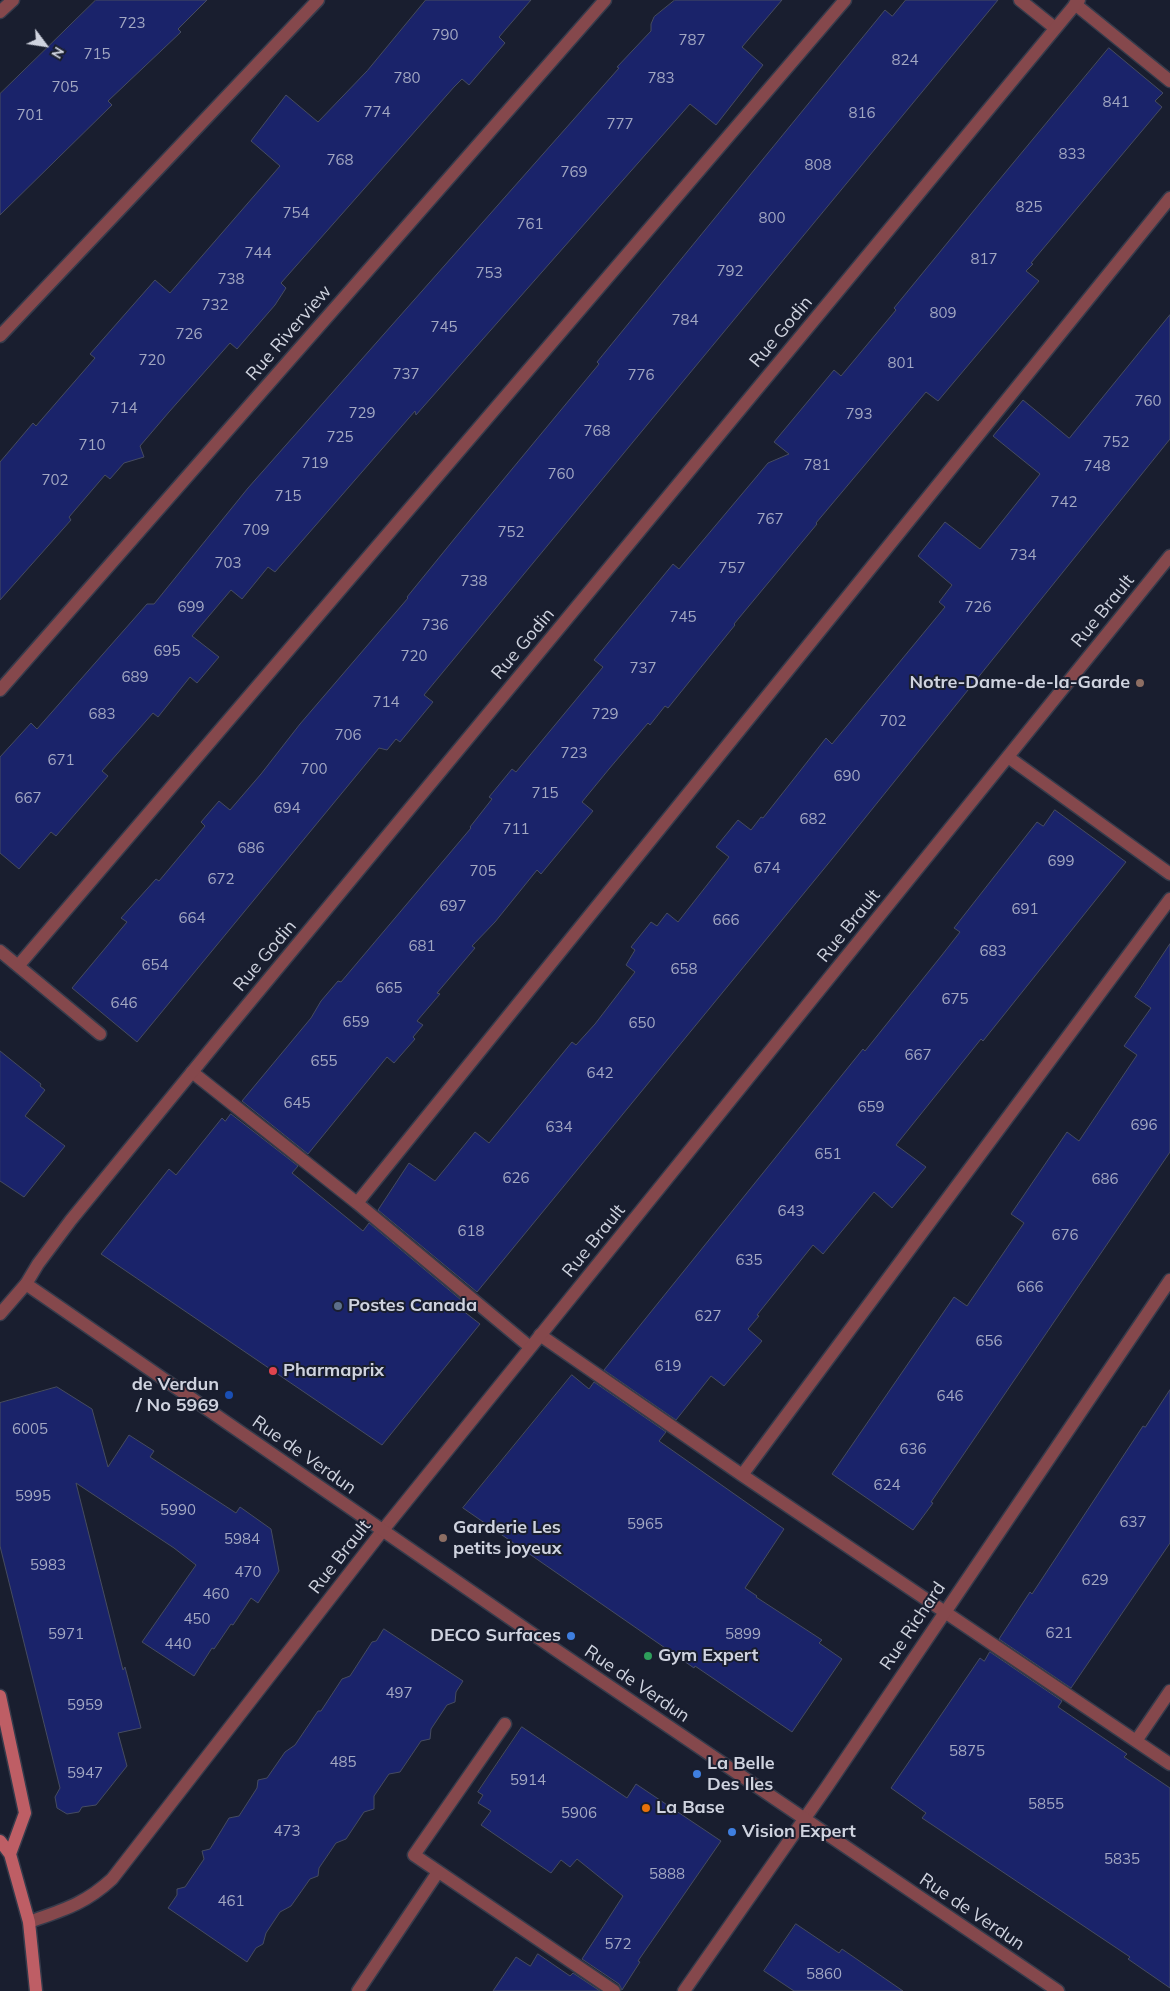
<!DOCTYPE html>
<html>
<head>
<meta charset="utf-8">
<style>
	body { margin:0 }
	#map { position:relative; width:1170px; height:1991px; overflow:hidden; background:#191e2f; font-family:Mulish,sans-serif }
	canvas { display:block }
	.north { position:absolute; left:20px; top:20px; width:50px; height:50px; -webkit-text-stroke:4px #191e2f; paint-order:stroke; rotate:121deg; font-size:14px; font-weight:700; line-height:20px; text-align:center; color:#cfd3df }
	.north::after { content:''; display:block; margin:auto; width:18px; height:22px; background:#cfd3df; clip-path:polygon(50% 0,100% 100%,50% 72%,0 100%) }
</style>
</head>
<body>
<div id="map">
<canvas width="1170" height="1991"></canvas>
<div class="north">N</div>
</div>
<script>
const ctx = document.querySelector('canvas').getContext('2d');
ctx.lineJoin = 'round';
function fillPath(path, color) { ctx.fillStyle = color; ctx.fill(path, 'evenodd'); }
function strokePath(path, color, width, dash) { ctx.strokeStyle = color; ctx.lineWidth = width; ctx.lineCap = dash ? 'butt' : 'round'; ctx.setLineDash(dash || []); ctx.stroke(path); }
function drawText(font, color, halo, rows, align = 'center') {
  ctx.font = font + ' Mulish,sans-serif'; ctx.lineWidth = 4; ctx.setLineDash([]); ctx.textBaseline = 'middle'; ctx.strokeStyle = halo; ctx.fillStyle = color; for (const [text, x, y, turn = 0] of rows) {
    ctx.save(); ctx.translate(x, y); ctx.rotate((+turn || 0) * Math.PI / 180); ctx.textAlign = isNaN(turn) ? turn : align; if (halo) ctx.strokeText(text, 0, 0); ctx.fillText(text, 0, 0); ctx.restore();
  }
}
const building = new Path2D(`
	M96,0h111l-29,29 3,3 -73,69 4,4 -112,110v-121z
	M426,0h105l-32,37 6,6 -36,42 -7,-6 -8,8 -173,196 5,5 -11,17 -38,44 -7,-6 -61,69 -29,34 4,11 -20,6 -14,16 -5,-4 -36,42 2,3 -71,80v-138l33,-39 3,3 59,-68 -5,-4 65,-74 15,13 110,-127 -29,-25 35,-46 32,27 49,-51z
	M675,0h107l-40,47 21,18 -47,60 -26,-21 -274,311 -1,-4 -140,161 -7,-5 -26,32 -11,-9 -39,46 27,21 -22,26 -7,-6 -32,40 -5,-4 -51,58 6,5 -52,60 -5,-4 -32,37 -19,-16v-96l31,-34 6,6 110,-125h7l94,-116 371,-420 -2,-1 34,-36v-7l3,-7z
	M906,0h92l-574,695 9,7 -33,40 -4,-3 -9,11 -8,-2 -242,294 -65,-54 55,-66 -6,-4 35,-39 3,2 46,-55 -4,-4 18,-21 11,9 31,-36 39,-50 108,-126 -1,-1 48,-59 144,-174 -2,-2 288,-352 7,6z
	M1109,48l54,45 -8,8 7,6 -131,156 2,1 -7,7 13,10 -101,120 -12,-9 -110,131 1,1 -83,100 1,1 -67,83 -3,-2 -15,19 -2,-2 -39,46 -27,33 11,9 -52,63 -4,-4 -42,52 -23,24 3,2 -38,45 3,1 -23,27 6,4 -10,12 2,2 -21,24 -7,-6 -79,97 -66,-53 69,-83 10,-17 17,-20 3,1 130,-154 -1,-1 22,-28 -3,-2 23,-28 4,3 87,-105 -9,-7 79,-96 6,5 89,-106 21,-9 -15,-12 60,-72 7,6 55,-66 -2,-2 86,-105z
	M1170,315v124l-338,420 -355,433 -99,-82 31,-47 26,18 40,-49 14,11 83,-101 4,3 19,-21 40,-52 -9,-7 9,-15 -4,-3 20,-25 6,4 10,-13 11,9 51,-65 -13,-10 22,-27 13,10 10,-13 2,1 63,-80 6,6 113,-137 -6,-5 13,-17 -34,-29 27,-34 35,27 60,-75 -47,-38 30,-36 46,38z
	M1055,810l71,52 -143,179 -2,-2 -85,106 30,22 -34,41 -18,-16 -51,62 -10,-9 -56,70 2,1 -11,13 14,12 -38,45 -13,-10 -35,44 -72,-50 259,-321 2,2 77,-96 18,-23 -6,-4 83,-106 6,4z
	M1170,944v208l-239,350 2,1 -20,27 -81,-56 122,-177 13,9 57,-83 -13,-9 56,-82 12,9 58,-86 -13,-9 27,-38 -16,-11z
	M0,1051l41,33 -1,2 5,4 -20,26 40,30 -41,51 -24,-16z
	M231,1114l67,52 -6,7 71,58 6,-8 98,82 -5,5 18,14 -98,121 -281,-191 68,-85 7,6 46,-57 3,3z
	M572,1375l17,14 5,-7 72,50 -7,9 125,88 -39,59 12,8 -1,1 66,43 -3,3 23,16 -50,73 -97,-66 -1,2 -231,-160z
	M57,1387l35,22 16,58 21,-32 25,16 -4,6 86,56 4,-6 31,22 8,42 -21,32 -7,-5 -18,27 -2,-1 -17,25 -2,-1 -18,28 -52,-34 54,-77 -22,-17 -98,-65 47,187 2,-3 16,61 -23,5 9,33 -31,39 -14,2 -3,5 -12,2 -10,-6 -2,-11 5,-9 -60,-242v-143z
	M1170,1390v153l-99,145 -72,-49 31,-47 2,2 111,-168 2,1z
	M384,1629l79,52 -7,11 -1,10 -8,3 -16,24 -1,10 -9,2 -21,31 -11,2 -15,22v13l-10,3 -18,27 -10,4 -17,25 -1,8 -8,3 -19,27 -11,6 -14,21 -3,11 -7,4 -9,14 -79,-54 9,-13v-6l8,-2 19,-28 -2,-8 8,-2 19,-31 10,-2 18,-28 1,-8 9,-2 18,-26 10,-7 23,-34h3l21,-32 8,-3 22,-34 4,-1z
	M990,1652l72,49 -4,6 69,47 -3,3 46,31v200l-42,-29 2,-2 -208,-139 4,-5 -35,-25 89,-130 4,3z
	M522,1727l105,71 9,-14 85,57 -83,120 2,1 -18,28 -3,-6 -37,-25 41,-63 -46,-37 -7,8 -9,-7 -10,13 -70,-48 10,-14 -13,-8 5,-8 -5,-3z
	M796,1924l43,29 3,-4 61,42h-109l-30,-20z
	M538,1954l32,22 3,-3 27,18h-107l23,-34 14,9z`);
fillPath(building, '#1a236a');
strokePath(building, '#464c60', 1);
const service = new Path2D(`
	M1020,0l35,28
	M1075,4l95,77
	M0,336l318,-336
	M1008,757l162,117
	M0,951l100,83
	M18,966l827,-966
	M192,1072l165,131 173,144
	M357,1203l813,-1005
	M540,1335l202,140 428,289
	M742,1475l428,-576
	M505,1724l-91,131 200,136
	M1136,1741l34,-50
	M358,1991l80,-119`);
const minor = new Path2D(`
	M0,12l13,-12
	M0,690l605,-690
	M26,1284l12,-20 33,-44 153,-187 855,-1033
	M29,1922c34,-12 56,-18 83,-43l271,-349 787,-974
	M684,1991l142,-203 344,-508`);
const tertiary = new Path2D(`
	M0,1314l26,-30 530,366 502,341`);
const secondary = new Path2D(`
	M0,1696l25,117 -15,41
	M0,1841l10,13 19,68 7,69`);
strokePath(service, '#363b4b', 15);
strokePath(minor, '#363b4b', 15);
strokePath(tertiary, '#363b4b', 15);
strokePath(secondary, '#363b4b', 15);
strokePath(service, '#85484c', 12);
strokePath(minor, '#85484c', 12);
strokePath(tertiary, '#85484c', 12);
strokePath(secondary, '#be5e65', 12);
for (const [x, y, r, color] of [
	[1140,683,5,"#8d6e63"],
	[338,1306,5,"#5c6f8a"],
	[273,1371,5,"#e0444e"],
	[229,1395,5,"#1a4fb4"],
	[443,1538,5,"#8d6e63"],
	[571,1636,5,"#3f7fe0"],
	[648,1656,5,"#2e9e5b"],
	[697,1774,5,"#3f7fe0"],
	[646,1808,5,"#e8710a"],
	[732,1832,5,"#3f7fe0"]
]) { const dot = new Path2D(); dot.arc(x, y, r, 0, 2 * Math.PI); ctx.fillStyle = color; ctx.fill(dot); strokePath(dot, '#191e2f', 2); }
drawText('15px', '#a2a7c2', null, [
	["723",132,23],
	["790",445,35],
	["787",692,40],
	["715",97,54],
	["824",905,60],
	["780",407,78],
	["783",661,78],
	["705",65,87],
	["841",1116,102],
	["774",377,112],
	["816",862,113],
	["701",30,115],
	["777",620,124],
	["833",1072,154],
	["768",340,160],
	["808",818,165],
	["769",574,172],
	["825",1029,207],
	["754",296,213],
	["800",772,218],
	["761",530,224],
	["744",258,253],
	["817",984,259],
	["792",730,271],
	["753",489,273],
	["738",231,279],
	["732",215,305],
	["809",943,313],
	["784",685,320],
	["745",444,327],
	["726",189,334],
	["720",152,360],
	["801",901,363],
	["737",406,374],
	["776",641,375],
	["760",1148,401],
	["714",124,408],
	["729",362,413],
	["793",859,414],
	["768",597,431],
	["725",340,437],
	["752",1116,442],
	["710",92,445],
	["719",315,463],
	["781",817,465],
	["748",1097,466],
	["760",561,474],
	["702",55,480],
	["715",288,496],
	["742",1064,502],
	["767",770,519],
	["709",256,530],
	["752",511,532],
	["734",1023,555],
	["703",228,563],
	["757",732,568],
	["738",474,581],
	["699",191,607],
	["726",978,607],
	["745",683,617],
	["736",435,625],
	["695",167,651],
	["720",414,656],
	["737",643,668],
	["689",135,677],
	["714",386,702],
	["683",102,714],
	["729",605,714],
	["702",893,721],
	["706",348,735],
	["723",574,753],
	["671",61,760],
	["700",314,769],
	["690",847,776],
	["715",545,793],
	["667",28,798],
	["694",287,808],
	["682",813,819],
	["711",516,829],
	["686",251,848],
	["699",1061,861],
	["674",767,868],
	["705",483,871],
	["672",221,879],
	["697",453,906],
	["691",1025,909],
	["664",192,918],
	["666",726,920],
	["681",422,946],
	["683",993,951],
	["654",155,965],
	["658",684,969],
	["665",389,988],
	["675",955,999],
	["646",124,1003],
	["659",356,1022],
	["650",642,1023],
	["667",918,1055],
	["655",324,1061],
	["642",600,1073],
	["645",297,1103],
	["659",871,1107],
	["696",1144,1125],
	["634",559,1127],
	["651",828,1154],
	["626",516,1178],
	["686",1105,1179],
	["643",791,1211],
	["618",471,1231],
	["676",1065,1235],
	["635",749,1260],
	["666",1030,1287],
	["627",708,1316],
	["656",989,1341],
	["619",668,1366],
	["646",950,1396],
	["6005",30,1429],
	["636",913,1449],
	["624",887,1485],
	["5995",33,1496],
	["5990",178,1510],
	["637",1133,1522],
	["5965",645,1524],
	["5984",242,1539],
	["5983",48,1565],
	["470",248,1572],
	["629",1095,1580],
	["460",216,1594],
	["450",197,1619],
	["621",1059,1633],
	["5971",66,1634],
	["5899",743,1634],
	["440",178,1644],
	["497",399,1693],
	["5959",85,1705],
	["5875",967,1751],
	["485",343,1762],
	["5947",85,1773],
	["5914",528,1780],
	["5855",1046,1804],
	["5906",579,1813],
	["473",287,1831],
	["5835",1122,1859],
	["5888",667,1874],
	["461",231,1901],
	["572",618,1944],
	["5860",824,1974]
]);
drawText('18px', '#cfd3df', '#191e2f', [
	["Rue Godin",781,332,-50],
	["Rue Riverview",289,333,-49],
	["Rue Brault",1103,611,-51],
	["Rue Godin",523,644,-50],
	["Rue Brault",849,926,-51],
	["Rue Godin",265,956,-50],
	["Rue Brault",594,1241,-51],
	["Rue de Verdun",304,1455,35],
	["Rue Brault",340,1557,-52],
	["Rue Richard",913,1626,-56],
	["Rue de Verdun",637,1684,34],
	["Rue de Verdun",972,1912,34]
]);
drawText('bold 18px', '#cfd3df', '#191e2f', [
	["Notre-Dame-de-la-Garde",1130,683,"right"],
	["Postes Canada",348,1306],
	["Pharmaprix",283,1371],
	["de Verdun",219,1385,"right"],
	["/ No 5969",219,1406,"right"],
	["Garderie Les",453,1528],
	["petits joyeux",453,1549],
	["DECO Surfaces",561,1636,"right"],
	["Gym Expert",658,1656],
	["La Belle",707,1764],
	["Des Iles",707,1785],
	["La Base",656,1808],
	["Vision Expert",742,1832]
], 'left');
</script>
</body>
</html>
